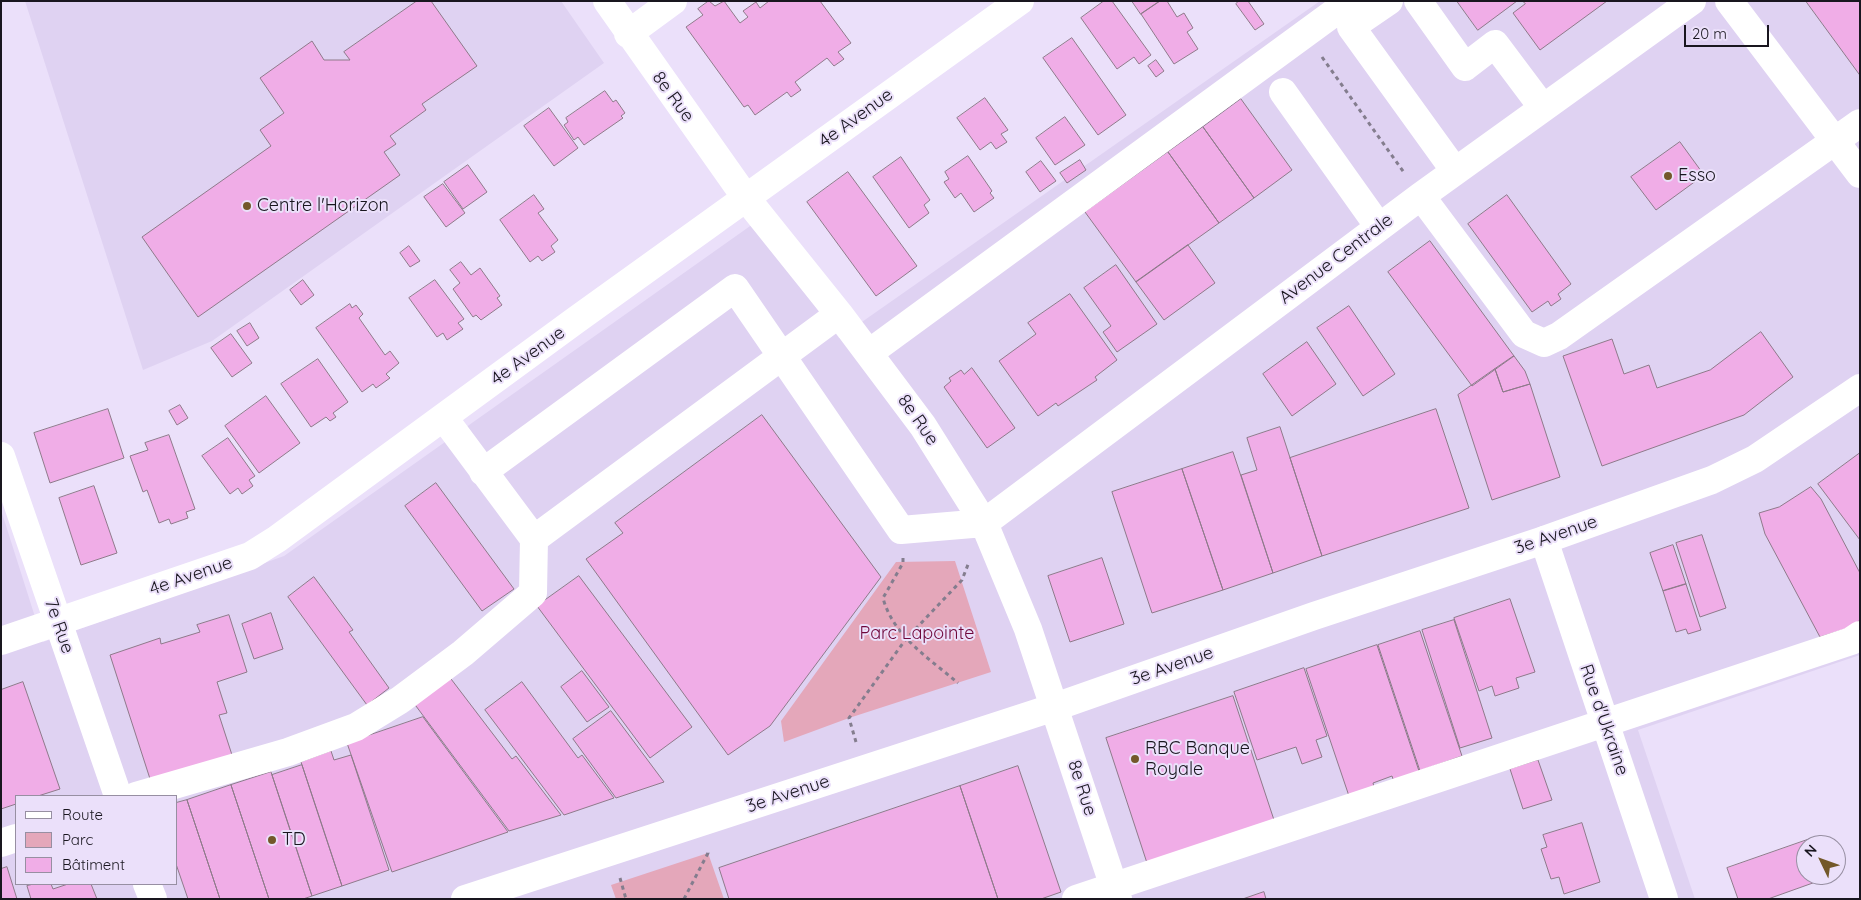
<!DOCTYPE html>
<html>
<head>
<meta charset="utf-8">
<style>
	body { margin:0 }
	#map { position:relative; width:1861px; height:900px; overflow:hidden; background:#ebe0fa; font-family:Quicksand,sans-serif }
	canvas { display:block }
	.frame { position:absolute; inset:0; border:2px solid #19161f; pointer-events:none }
	.legend { position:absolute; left:15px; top:795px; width:162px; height:90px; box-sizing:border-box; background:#ebe0fa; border:1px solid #978fa2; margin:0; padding:6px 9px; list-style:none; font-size:15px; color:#19161f }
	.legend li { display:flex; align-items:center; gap:10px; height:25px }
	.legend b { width:25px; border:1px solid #978fa2 }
	.north { position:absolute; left:1796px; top:835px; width:50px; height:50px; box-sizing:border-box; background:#ebe0fa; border:1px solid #978fa2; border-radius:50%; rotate:312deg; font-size:14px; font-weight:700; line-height:20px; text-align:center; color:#19161f }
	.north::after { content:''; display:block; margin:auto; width:18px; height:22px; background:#73582a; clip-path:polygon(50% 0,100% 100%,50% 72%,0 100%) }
	.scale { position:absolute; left:1684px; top:25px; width:85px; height:22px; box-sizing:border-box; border:2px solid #19161f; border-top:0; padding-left:6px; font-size:15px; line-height:18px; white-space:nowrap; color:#19161f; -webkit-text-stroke:4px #ebe0fa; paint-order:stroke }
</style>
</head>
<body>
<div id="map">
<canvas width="1861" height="900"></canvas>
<div class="frame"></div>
<ul class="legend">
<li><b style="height:6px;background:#fff"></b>Route</li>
<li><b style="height:14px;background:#e4a7ba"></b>Parc</li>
<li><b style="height:14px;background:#f0ade7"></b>Bâtiment</li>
</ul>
<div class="north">N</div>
<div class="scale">20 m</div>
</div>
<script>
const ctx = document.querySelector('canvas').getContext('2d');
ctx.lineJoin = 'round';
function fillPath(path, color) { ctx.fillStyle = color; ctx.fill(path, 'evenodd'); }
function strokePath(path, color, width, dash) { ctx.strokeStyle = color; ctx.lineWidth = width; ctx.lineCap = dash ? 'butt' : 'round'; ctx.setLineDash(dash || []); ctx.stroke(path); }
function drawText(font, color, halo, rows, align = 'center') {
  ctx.font = font + ' Quicksand,sans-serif'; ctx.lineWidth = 4; ctx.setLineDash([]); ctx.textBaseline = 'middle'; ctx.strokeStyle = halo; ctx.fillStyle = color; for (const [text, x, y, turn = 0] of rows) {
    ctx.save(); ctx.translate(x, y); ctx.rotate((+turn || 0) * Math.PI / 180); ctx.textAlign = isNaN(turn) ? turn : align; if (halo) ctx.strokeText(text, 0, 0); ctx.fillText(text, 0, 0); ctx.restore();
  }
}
fillPath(new Path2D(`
	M25,1h536l43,62 -392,278 -69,29z
	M1320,1h540v654l-222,75 57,169h-1694v-389l42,132 241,-86 469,-332 86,114zM16,796h160v88h-160z`), '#dfd2f2');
fillPath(new Path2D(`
	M955,561l36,111 -142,46 -65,24 -3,-21 115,-159z
	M708,853l16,46h-108l-5,-14z`), '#e4a7ba');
const building = new Path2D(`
	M417,1h14l46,65 -55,38 4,6 -36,26 6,8 -12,8 16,23 -202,142 -56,-80 129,-91 -11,-16 24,-17 -24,-35 52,-37 12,19h26l-6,-8z
	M709,1l6,5 9,-5 16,22 8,-6 -5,-6 13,-9 4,6 9,-7h51l31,42 -13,9 6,7 -10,7 -7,-8 -32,24 6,8 -10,7 -4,-5 -32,23 -7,-10 -4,2 -58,-80 17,-12 -5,-6z
	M1104,1h8l39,54 -12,9 -5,-7 -17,12 -36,-51z
	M1132,1h28l-19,13z
	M1160,1h7l10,16 7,-4 9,15 -6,4 11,17 -24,15 -33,-50z
	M1239,1h9l16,23 -9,6 -19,-26z
	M1457,1h60l-39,29z
	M1523,1h84l-67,49 -27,-37 12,-9z
	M1806,1h54v74z
	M1072,38l54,77 -28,20 -55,-77z
	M1156,60l8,11 -8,6 -8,-11z
	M605,91l8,11 3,-2 9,13 -4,3 2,2 -39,27 -6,-8 -4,3 -10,-15 4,-3 -2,-4z
	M985,98l23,32 -7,4 6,8 -11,7 -5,-7 -11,8 -23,-32z
	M1241,99l51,71 -38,28 -51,-71z
	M549,108l29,40 -24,18 -30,-40z
	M1065,117l20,28 -30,20 -19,-27z
	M1203,127l51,71 -35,25 -51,-71z
	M1680,142l24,33 -48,35 -25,-33z
	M1168,152l51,71 -83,59 -51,-70z
	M968,156l24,35 -2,2 4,5 -20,14 -13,-19 -6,5 -11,-16 5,-3 -4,-7z
	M901,157l29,43 -6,5 5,8 -20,15 -36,-51z
	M1080,160l6,10 -19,13 -7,-10z
	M1041,161l15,20 -16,11 -14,-20z
	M468,165l19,27 -24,17 -19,-27z
	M848,172l69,94 -41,30 -69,-94z
	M443,184l22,29 -19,14 -22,-30z
	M534,195l10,14 -6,4 20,27 -7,6 4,6 -13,9 -4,-5 -8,6 -30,-42z
	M1507,195l64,89 -13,10 3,5 -10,7 -3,-5 -16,11 -64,-88z
	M1430,241l84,115 -42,30 -84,-114z
	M1188,245l27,38 -51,37 -28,-38z
	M409,246l11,15 -10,6 -10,-14z
	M461,262l10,13 9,-7 20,28 -3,2 5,7 -21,15 -5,-5 -3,2 -20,-28 7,-6 -10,-13z
	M1116,265l41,59 -40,28 -14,-20 8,-6 -27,-38z
	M303,280l11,15 -13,10 -11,-15z
	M435,280l29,39 -6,4 5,6 -16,11 -4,-7 -6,4 -28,-39z
	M1070,294l47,66 -22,17 2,3 -39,26 -2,-3 -18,13 -39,-55 37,-27 -8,-11z
	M350,304l2,4 4,-3 7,9 -4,4 26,37 5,-4 9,12 -13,11 4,4 -14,10 -3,-4 -11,8 -46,-64z
	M1349,306l46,68 -32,22 -46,-68z
	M250,323l9,15 -12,8 -10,-15z
	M1761,332l32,45 -49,38 -142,51 -39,-110 49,-17 12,35 25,-9 8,23 53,-18z
	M231,334l21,29 -20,14 -21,-29z
	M1307,342l29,42 -44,32 -29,-42z
	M1514,356l11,15 5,13 -27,8 -8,-23z
	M318,359l30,43 -15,11 3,4 -6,4 -4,-4 -15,10 -30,-43z
	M972,368l43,60 -28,20 -43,-61 7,-6 -2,-3 12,-8 3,4z
	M1495,369l8,23 27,-8 30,93 -68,23 -34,-105z
	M266,396l34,47 -41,30 -34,-47z
	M180,405l8,13 -11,7 -8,-14z
	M108,409l16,49 -74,25 -16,-50z
	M1436,409l33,99 -147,48 -32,-98z
	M762,415l119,162 -111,149 -42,29 -142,-196 37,-26 -8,-10z
	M1280,427l42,129 -49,17 -32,-98 16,-5 -10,-32z
	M169,435l26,74 -9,3 2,6 -17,6 -2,-5 -10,4 -12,-33 -4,2 -13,-36 18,-6 -3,-7z
	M228,438l27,38 -6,4 4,6 -11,8 -4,-6 -8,6 -28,-38z
	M1233,452l40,121 -50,17 -41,-121z
	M1860,453v87l-42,-56z
	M1182,469l41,121 -71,23 -40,-121z
	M436,483l78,106 -32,22 -77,-105z
	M94,486l23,67 -36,12 -22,-67z
	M1811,487l10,12 39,74v47l-8,7 -32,10 -55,-103 -6,-21 20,-6z
	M1702,535l24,73 -26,9 -24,-74z
	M1673,545l13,39 -23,7 -13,-38z
	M1102,558l22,66 -54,18 -22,-66z
	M579,576l113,151 -42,31 -113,-152z
	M314,577l39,53 -4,2 40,56 -22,17 -79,-108z
	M1686,584l15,46 -13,4 -2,-5 -10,3 -13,-41z
	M1510,599l25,73 -19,6 3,10 -24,8 -3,-10 -13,5 -25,-73z
	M271,613l12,36 -29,10 -12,-35z
	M229,615l18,57 -30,10 10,31 -8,2 14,43 -81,27 -42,-130 50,-17 1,6 39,-12 -3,-7z
	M1454,620l38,118 -32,10 -38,-118z
	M1420,631l42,125 -42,15 -42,-126z
	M1377,645l43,129 -26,8 -2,-6 -19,7 2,8 -25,8 -44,-130z
	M1304,668l23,68 -11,4 6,17 -20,7 -6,-17 -39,13 -23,-68z
	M445,671l67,88 4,-3 45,59 -52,16 -99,-133z
	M582,671l27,36 -22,15 -26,-35z
	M23,682l37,107 -22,7h-22v8l-15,5v-119z
	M522,682l56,76 4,-3 32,43 -50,17 -79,-105z
	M1233,696l42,127 -127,43 -42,-128z
	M611,711l53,71 -48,16 -43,-59z
	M423,717l85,115 -116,40 -45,-129z
	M331,751l3,9 17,-5 38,115 -47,16 -41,-124z
	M1538,760l14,40 -29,9 -13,-40z
	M302,765l40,121 -30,10 -40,-121z
	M1018,766l43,126 -20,7h-43l-38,-113z
	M271,772l41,124 -9,3h-34l-38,-114z
	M231,785l38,114h-49l-33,-99z
	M960,786l38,113h-269l-10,-31z
	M187,800l33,99h-32l-12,-35v-61z
	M1582,823l18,59 -36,12 -5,-17 -8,2 -10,-30 6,-2 -4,-12z
	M1810,839l3,6h-7v30h17l1,4 -56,20h-30l-11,-31z
	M7,867l10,32h-16v-30z
	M34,884h17l2,5 15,-5h23l6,15h-66l-4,-13z
	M1264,892l2,7h-23z`);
fillPath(building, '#f0ade7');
strokePath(building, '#8f7a8b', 1);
strokePath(new Path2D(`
	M1322,57l83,117
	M903,558v5l-20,35c10,38 47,61 75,85
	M856,742l-7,-24 57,-79 56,-59 7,-18
	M620,878l6,21
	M684,899l24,-46 -1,-3`), '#847d8e', 3, [4, 4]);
strokePath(new Path2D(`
	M607,1l139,197 93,116 84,112 61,97 44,106 90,270
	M1389,1l-38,26 104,144
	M1418,1l47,66 30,-23 48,64
	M1729,1l131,173
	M628,34l45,-33
	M1283,92l96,135
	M1421,196l103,138 20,9 15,-7 301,-213
	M869,353l481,-352
	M444,418l90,121 305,-225
	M483,472l252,-184 166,242 83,-7
	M984,523l437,-327 271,-195
	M1544,540l120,359
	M1,641l249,-85 27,-17 299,-219 444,-319
	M136,796l152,-44 68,-25 44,-27 63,-47 70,-60 1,-54
	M1,843l15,-5
	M1076,899l775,-258 9,-6`), '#fff', 28);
strokePath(new Path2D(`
	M1,456l117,340
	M147,884l6,15
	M465,899l590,-192 259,-91 230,-76 168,-60 43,-21 105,-71`), '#fff', 28);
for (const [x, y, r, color] of [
	[1668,176,5,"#73582a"],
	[247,206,5,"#73582a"],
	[1135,759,5,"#73582a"],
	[272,840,5,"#73582a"]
]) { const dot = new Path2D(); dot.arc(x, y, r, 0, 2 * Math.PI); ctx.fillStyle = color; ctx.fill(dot); strokePath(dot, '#ebe0fa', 2); }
drawText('18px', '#19161f', '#ebe0fa', [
	["8e Rue",673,97,54],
	["4e Avenue",856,118,-36],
	["Avenue Centrale",1336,259,-37],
	["4e Avenue",528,356,-36],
	["8e Rue",918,420,55],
	["3e Avenue",1556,535,-19],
	["4e Avenue",191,576,-19],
	["7e Rue",59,626,71],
	["3e Avenue",1172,666,-19],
	["Rue d'Ukraine",1604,720,71],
	["8e Rue",1082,788,72],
	["3e Avenue",788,794,-18]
]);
drawText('18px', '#19161f', '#ebe0fa', [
	["Esso",1678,176],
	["Centre l'Horizon",257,206],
	["RBC Banque",1145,749],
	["Royale",1145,770],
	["TD",282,840]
], 'left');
drawText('18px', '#6f073b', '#ebe0fa', [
	["Parc Lapointe",917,634]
]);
</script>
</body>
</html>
